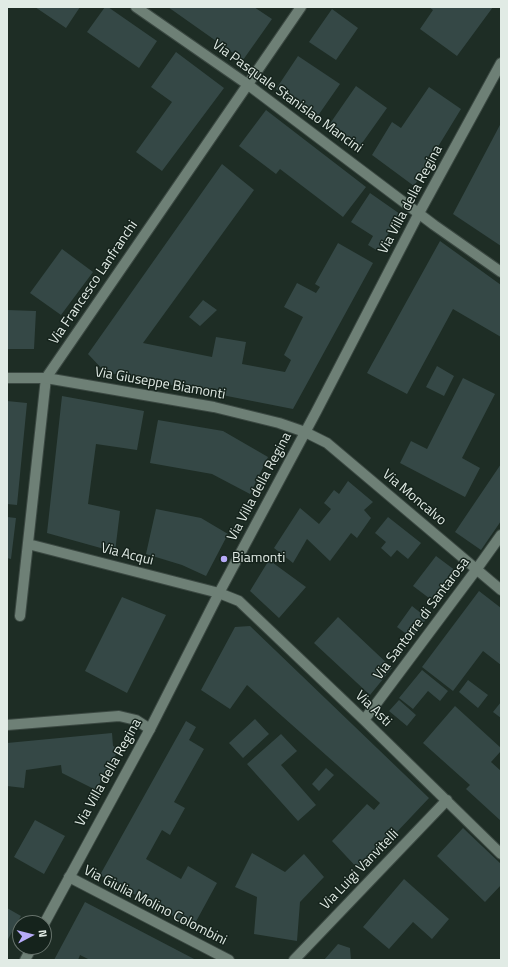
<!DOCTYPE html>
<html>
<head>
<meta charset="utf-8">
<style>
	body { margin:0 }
	#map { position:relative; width:508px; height:967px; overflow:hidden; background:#1e2d25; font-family:"Titillium Web",sans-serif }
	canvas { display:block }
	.frame { position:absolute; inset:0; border:8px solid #e1ebe5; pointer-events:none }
	.north { position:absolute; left:12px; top:915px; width:40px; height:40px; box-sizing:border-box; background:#15231c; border:1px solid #67736c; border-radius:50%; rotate:83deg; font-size:11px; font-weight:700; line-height:16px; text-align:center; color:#e1ebe5 }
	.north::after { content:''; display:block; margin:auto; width:14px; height:18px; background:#b7abf8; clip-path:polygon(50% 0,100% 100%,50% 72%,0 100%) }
</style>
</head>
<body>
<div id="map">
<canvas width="508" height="967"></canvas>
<div class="frame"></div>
<div class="north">N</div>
</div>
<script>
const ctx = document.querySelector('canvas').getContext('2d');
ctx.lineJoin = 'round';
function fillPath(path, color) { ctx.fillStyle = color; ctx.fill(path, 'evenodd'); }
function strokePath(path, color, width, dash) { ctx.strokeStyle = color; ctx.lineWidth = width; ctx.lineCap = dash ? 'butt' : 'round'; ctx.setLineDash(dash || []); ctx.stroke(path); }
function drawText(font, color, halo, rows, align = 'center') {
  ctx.font = font + ' "Titillium Web",sans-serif'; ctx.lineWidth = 3; ctx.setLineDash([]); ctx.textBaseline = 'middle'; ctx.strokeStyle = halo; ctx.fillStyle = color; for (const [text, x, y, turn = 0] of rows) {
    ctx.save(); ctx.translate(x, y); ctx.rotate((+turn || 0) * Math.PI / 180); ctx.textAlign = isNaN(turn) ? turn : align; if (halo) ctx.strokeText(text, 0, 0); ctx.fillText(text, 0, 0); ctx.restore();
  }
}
fillPath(new Path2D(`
	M35,7h45l-14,21z
	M105,7h3l49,34 -18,27 -52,-36z
	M168,7h86l18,12 -29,41z
	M429,7h64l-36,49 -37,-27 13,-19z
	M332,9l26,19 -22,32 -27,-18z
	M176,52l48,36 -62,83 -26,-19 36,-50 -21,-15z
	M298,56l42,28 -23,33 -41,-28z
	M356,86l31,22 -27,38 -31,-21z
	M429,87l32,22 -47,77 -42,-31 20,-33 9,6z
	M266,110l100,77 -23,30 -63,-48 -4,5 -37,-28z
	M501,123v123l-48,-32z
	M222,164l32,26 -111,153 69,14 4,-20 30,5 -4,22 43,8 6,-12 -7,-5 19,-38 -19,-10 13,-24 19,10 4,-6 -5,-3 23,-41 35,20 -80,146 -188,-37 -17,-18z
	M370,193l30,21 -22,37 -10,-6 5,-9 -22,-14z
	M440,241l61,44v52l-48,-28 -46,85 -40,-21z
	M62,249l31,23 -32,43 -31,-22z
	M203,300l14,10 -17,16 -11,-9z
	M7,310l29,1 -2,38h-27z
	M437,366l17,10 -10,20 -18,-9z
	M463,378l32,16 -33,64 18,10 -15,29 -65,-34 11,-22 16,8z
	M62,396l82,15 -7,39 -41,-6 -8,60 32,7 -5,41 -68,-19z
	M7,401l20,2 -10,102 -10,-1z
	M158,420l65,11 45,26 -18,37 -38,-20 -62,-11z
	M501,464v57l-20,29 -26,-18z
	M348,481l25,21 -9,8 7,8 -14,20 -6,-5 -21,28 -23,-22 -14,24 -19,-15 26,-40 19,16 12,-15 -7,-6 10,-13 5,4z
	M156,509l45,9 27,16 -22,42 -24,-11 -36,-11z
	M7,517l9,1 -5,41 -4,-1z
	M388,517l33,26 -13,16 -11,-9 -6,7 -10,-9 5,-6 -11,-9z
	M436,556l24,18 -23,30 -24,-18z
	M269,560l37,27 -27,31 -29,-27z
	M479,591l22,17v57l-18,-14 -30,40 -31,-24z
	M122,597l44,18 -39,78 -42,-22z
	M412,606l15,12 -15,20 -15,-11z
	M338,617l54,51 -22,27 -56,-52z
	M250,626l179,172 -69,73 -28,-30 35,-37 7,6 6,-7 -133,-118 -17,24 -29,-19 34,-63z
	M422,670l26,21 -8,10 -12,-10 -15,18 -14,-11z
	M468,680l20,15 -10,13 -19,-16z
	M399,700l17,15 -9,11 -18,-15z
	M501,702v16l-8,-6z
	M455,706l46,42v3l-10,11 10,9v50l-35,-32 4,-4 -47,-42z
	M255,719l14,15 -26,24 -14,-15z
	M186,721l10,6 -7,13 15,9 -30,53 11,6 -15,27 -8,-5 -16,29 35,20 7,-13 29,17 -24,44 -93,-52z
	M112,733l1,13 6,3 -23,41 -34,-17 -1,-8 -35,5 -2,18 -17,-2v-43z
	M281,734l16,17 -16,14 35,40 -18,16 -51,-57z
	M326,768l8,7 -15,16 -7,-7z
	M35,820l30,16 -21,38 -30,-17z
	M463,828l38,36v21l-16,17 -48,-46z
	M252,853l33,19 19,-18 20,23 -24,25 -3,39 -43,-7 3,-37 -22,-10z
	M404,879l45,40 -17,20 -19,-17 -24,27 -26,-22z
	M85,902l111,58h-106l-10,-5 -2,5h-24z
	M7,908l14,8 -14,25z
	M338,944l12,4 1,12h-27z`), '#354846');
const minor = new Path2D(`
	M136,7l111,77 187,141 67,47
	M7,378h39l-26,238
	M305,432l22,11 174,147
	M28,544l191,49 20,8 125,119 137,134
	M364,720l112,-150 25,-35
	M7,725l112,-9 17,4 14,9
	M69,877l160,83
	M294,960l153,-160`);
const tertiary = new Path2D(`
	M301,7l-255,371 168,29 65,16 26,9
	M44,924l106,-195 69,-136 97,-181 103,-199 82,-150
	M25,960l7,-13`);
strokePath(minor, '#3b4842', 12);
strokePath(tertiary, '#3b4842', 12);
strokePath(minor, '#6e8076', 10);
strokePath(tertiary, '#6e8076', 10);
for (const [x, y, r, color] of [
	[224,559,4,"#b7abf8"]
]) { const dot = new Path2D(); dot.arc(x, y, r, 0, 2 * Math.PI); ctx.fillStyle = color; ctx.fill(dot); strokePath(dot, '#15231c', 1.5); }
drawText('14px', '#e1ebe5', '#15231c', [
	["Via Pasquale Stanislao Mancini",287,97,36],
	["Via Villa della Regina",411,200,-62],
	["Via Francesco Lanfranchi",94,283,-56],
	["Via Giuseppe Biamonti",160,384,10],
	["Via Villa della Regina",260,487,-62],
	["Via Moncalvo",414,498,40],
	["Via Acqui",127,555,14],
	["Via Santorre di Santarosa",422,619,-53],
	["Via Asti",373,709,44],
	["Via Villa della Regina",109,773,-61],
	["Via Luigi Vanvitelli",360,870,-46],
	["Via Giulia Molino Colombini",155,906,27]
]);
drawText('14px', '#e1ebe5', '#15231c', [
	["Biamonti",232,559]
], 'left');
</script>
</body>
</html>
